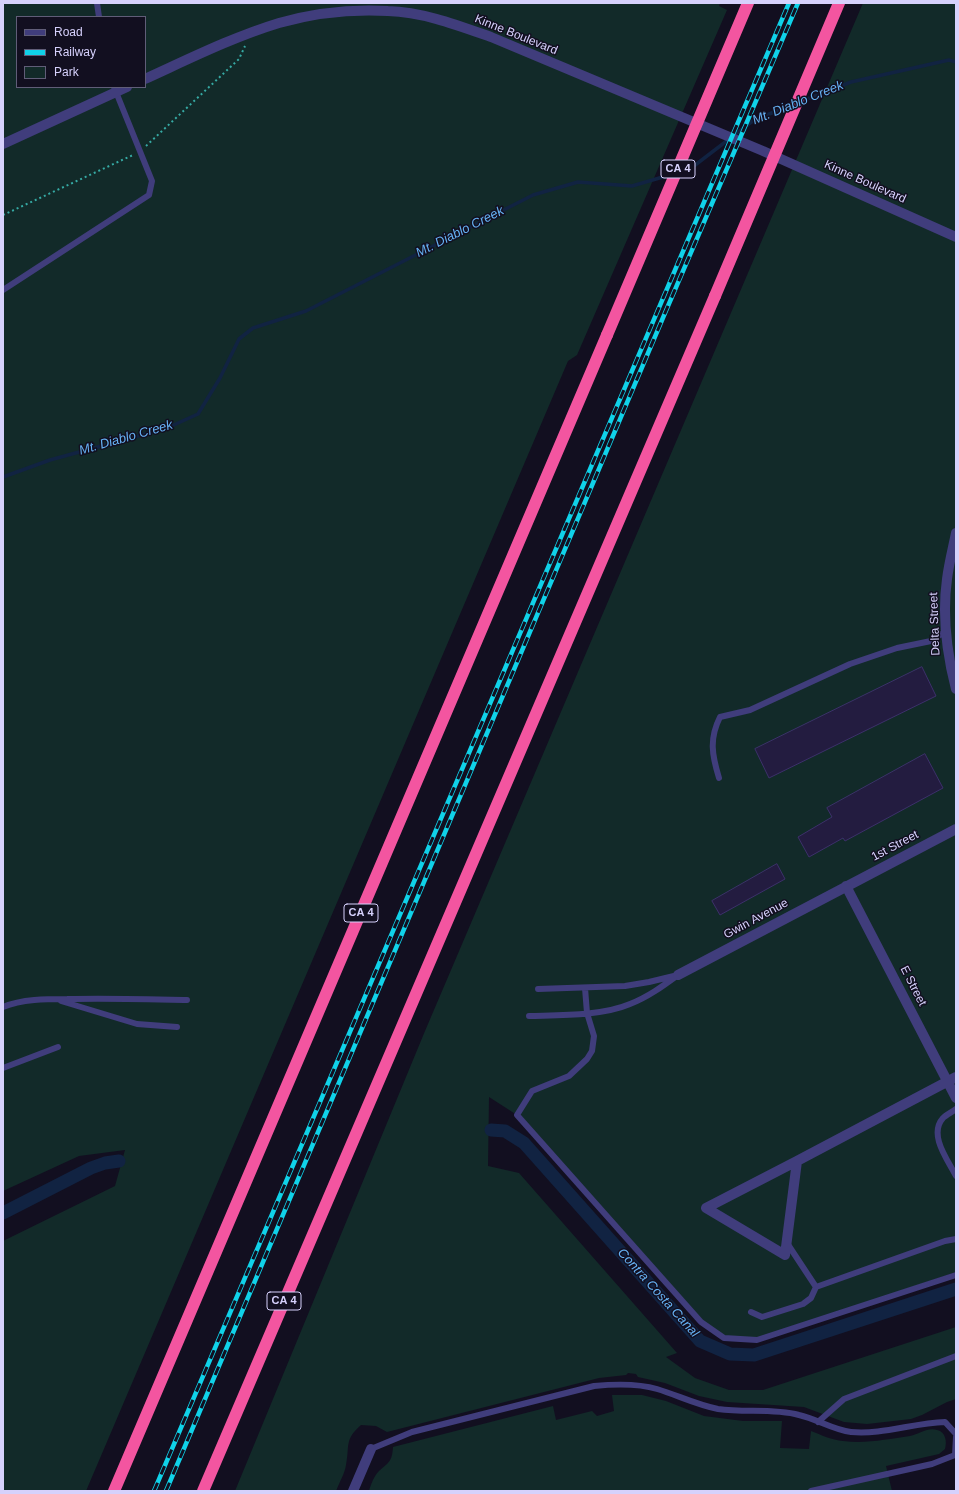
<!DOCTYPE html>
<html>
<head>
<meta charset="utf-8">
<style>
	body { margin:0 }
	#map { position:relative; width:959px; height:1494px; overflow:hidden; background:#120f20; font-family:Helvetica,sans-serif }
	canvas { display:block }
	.frame { position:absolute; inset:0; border:4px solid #d6d1fc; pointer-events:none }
	.legend { position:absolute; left:16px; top:16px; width:130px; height:72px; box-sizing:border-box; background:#120f20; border:1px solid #605d78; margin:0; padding:5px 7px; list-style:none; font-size:12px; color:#d6d1fc }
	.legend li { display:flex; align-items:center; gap:8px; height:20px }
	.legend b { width:20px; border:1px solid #605d78 }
</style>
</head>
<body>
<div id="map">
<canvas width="959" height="1494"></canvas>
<div class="frame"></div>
<ul class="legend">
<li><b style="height:5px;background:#403d7c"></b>Road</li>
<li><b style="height:5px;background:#10d2e9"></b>Railway</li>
<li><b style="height:11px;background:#122a29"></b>Park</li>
</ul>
</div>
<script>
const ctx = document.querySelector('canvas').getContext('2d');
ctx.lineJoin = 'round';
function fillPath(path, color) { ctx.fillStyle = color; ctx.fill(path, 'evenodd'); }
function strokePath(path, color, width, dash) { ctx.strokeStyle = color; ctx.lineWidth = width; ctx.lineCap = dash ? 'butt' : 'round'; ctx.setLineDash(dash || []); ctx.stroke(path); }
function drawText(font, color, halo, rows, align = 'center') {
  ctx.font = font + ' Helvetica,sans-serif'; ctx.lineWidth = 3; ctx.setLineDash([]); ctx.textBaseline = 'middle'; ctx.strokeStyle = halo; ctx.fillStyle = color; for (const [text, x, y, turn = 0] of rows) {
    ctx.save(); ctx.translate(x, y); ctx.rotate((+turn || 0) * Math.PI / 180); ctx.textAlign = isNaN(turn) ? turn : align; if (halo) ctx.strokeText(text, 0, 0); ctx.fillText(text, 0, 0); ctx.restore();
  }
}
fillPath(new Path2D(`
	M3,3h717l-1,3 8,4 -150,345 -9,6 -482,1130h-83v-250l112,-55 10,-36 -46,6 -76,35zM17,17h128v70h-128z
	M863,3h93v1269l-199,68 -33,-2 -23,-16 -184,-207 -28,-18 -1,69 31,7 158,180 -11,4 29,21 34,12h34l193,-63v72l-9,3 -25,13 -11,4 -44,5 -23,-2 -40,-15 -77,-5 -28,-6 -34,-13 -27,-6 -2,-3 -8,-1 -2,2 -27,3 -212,54 -11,-6 -15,-1c-17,15 -11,20 -15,40 -1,8 -7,18 -10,26h-101l190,-460z
	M612,1395h30l24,6 38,15 39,5h39l-2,27 29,1 2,-18c10,4 21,9 32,10 23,3 45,-2 67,-5 9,-2 18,-9 27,-6 9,2 10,12 8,19l-6,5 -53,12 6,25h-523c2,-7 5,-15 10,-20 10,-9 13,-9 14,-24l160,-41 3,14 36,-9 5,5 17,-5z`), '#122a29');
strokePath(new Path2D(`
	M802,101l49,-19 98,-22 7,2
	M679,172l11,-3 64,-49 38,-15
	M3,477l47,-17 117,-32 31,-14 22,-36 19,-39 14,-11 53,-17 227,-116 45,-13 54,4 41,-12`), '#112342', 3.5);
strokePath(new Path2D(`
	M491,1130l14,1 19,12 176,198 30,13 24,1 202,-66
	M3,1213l88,-45 14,-5 14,-2`), '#112342', 13);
const building = new Path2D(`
	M922,667l14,29 -167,82 -14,-29z
	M925,754l18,34 -98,53 -2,-3 -34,19 -11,-20 34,-20 -5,-9z
	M777,864l8,15 -65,36 -8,-14z`);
fillPath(building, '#231c40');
strokePath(building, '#3c306a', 1);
strokePath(new Path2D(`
	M146,146l93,-87 6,-13
	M3,215l130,-60`), '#36aaa4', 2, [2, 3]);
strokePath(new Path2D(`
	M97,3l2,14
	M3,290l146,-95 3,-14 -38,-94
	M719,778c-7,-23 -10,-39 1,-61l30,-7 100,-46 47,-16 34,-7 15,-10
	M585,988l2,25 7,23 -2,15 -5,8 -18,17 -37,15 -15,24 184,207 23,16 33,2 199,-65
	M61,1001l76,23 40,3
	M3,1007c19,-8 43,-8 64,-8 40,-1 79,0 120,1
	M529,1016c30,-1 73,0 101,-12 18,-7 33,-18 48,-29l-29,7 -24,4 -87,3
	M3,1068l55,-21
	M956,1109c-4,3 -10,6 -13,9 -15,17 5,42 13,58
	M787,1243l29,44
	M751,1312l11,5 41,-13 8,-6 5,-11 129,-46 11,-2
	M818,1422l26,-23 112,-43
	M371,1449l41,-17 182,-46c21,-2 43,-3 63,3 20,6 40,16 61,20 27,4 55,-1 81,6 18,4 34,15 52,17 31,3 62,-9 94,-10l11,12
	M811,1491l121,-27 23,-9 1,-18`), '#403d7c', 6);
strokePath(new Path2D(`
	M145,79c44,-20 88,-42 134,-56 35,-10 73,-14 109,-12 35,1 69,14 103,26l272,114 193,86
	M3,144l124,-57
	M956,533c-3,15 -7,30 -9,46 -5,36 0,75 9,110
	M846,886l110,212
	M678,975l278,-146
	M797,1161l-12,94 -79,-47z
	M797,1161l159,-84
	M353,1491l18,-42`), '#403d7c', 10);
strokePath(new Path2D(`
	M114,1491l493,-1156
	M203,1491l512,-1195`), '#f355a0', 12);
const rail = new Path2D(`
	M154,1491l635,-1488
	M166,1491l499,-1178 133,-310`);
strokePath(rail, '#10d2e9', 4.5);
strokePath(rail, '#120f20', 3, [9]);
strokePath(new Path2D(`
	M715,296l124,-293
	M607,335l141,-332`), '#f355a0', 12);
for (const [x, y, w] of [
	[678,169,34],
	[361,913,34],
	[284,1301,34]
]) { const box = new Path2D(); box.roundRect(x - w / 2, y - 9, w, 18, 3); ctx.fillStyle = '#120f20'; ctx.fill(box); strokePath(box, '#d6d1fc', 1); }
drawText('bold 11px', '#d6d1fc', null, [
	["CA 4",678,169],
	["CA 4",361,913],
	["CA 4",284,1301]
]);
drawText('12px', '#d6d1fc', '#120f20', [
	["Kinne Boulevard",516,35,22],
	["Kinne Boulevard",865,182,24],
	["Delta Street",935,624,-92],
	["1st Street",895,846,-28],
	["Gwin Avenue",756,919,-28],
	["E Street",913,986,63]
]);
drawText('italic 13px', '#66b2f4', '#120f20', [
	["Mt. Diablo Creek",798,103,-22],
	["Mt. Diablo Creek",460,232,-27],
	["Mt. Diablo Creek",126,438,-16],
	["Contra Costa Canal",658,1293,48]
]);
</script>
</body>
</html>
